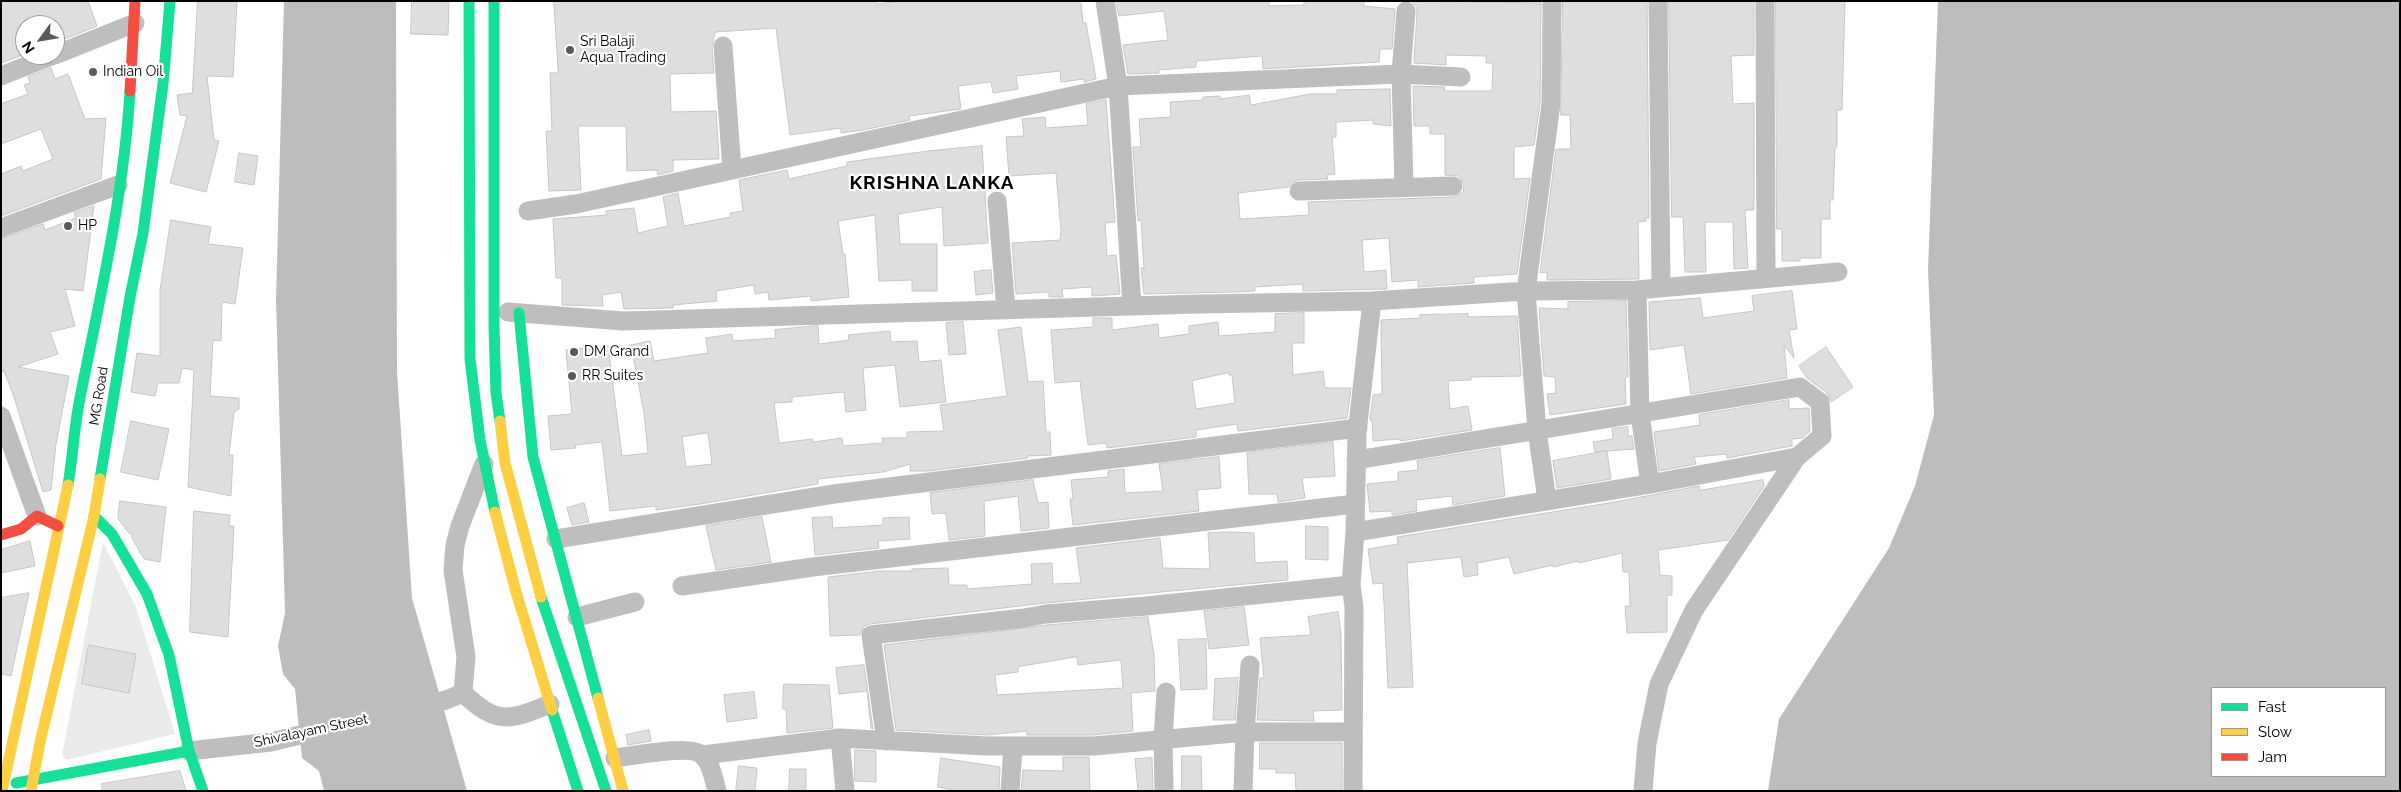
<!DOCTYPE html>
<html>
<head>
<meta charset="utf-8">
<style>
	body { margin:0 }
	#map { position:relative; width:2401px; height:792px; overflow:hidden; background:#fff; font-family:Raleway,sans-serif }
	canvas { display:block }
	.frame { position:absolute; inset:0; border:2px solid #000; pointer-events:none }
	.legend { position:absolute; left:2211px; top:687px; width:175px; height:90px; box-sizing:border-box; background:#fff; border:1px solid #999; margin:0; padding:6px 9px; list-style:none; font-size:15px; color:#000 }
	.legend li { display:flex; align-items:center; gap:10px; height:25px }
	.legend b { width:25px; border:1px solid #999 }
	.north { position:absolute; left:15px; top:15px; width:50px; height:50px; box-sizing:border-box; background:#fff; border:1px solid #999; border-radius:50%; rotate:238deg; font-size:14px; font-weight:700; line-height:20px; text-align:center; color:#000 }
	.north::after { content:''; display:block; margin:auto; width:18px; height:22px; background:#595959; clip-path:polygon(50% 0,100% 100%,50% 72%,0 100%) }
</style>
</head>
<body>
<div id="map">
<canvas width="2401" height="792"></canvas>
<div class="frame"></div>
<ul class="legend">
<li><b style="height:6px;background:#16e098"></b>Fast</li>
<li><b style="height:6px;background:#ffcf43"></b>Slow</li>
<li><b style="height:6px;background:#f24e42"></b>Jam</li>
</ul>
<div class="north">N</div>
</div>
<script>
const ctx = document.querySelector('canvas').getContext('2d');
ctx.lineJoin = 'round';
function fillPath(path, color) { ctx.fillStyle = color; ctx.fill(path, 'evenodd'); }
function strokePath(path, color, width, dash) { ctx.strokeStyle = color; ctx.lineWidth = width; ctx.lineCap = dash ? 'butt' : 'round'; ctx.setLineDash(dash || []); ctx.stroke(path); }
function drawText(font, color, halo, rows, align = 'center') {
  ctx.font = font + ' Raleway,sans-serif'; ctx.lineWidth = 4.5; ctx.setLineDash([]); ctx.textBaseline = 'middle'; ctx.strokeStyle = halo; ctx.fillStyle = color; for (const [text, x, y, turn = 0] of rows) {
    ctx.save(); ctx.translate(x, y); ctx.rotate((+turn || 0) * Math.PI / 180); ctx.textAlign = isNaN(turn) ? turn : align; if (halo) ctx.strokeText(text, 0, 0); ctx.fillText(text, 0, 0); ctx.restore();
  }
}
fillPath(new Path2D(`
	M103,542l33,65 39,127 -109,26 -4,-5z`), '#ebebeb');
fillPath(new Path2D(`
	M284,1h112l1,370 15,227 55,193h-143l-5,-20 -17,-13 -7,-69 -12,-15 -5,-28 7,-33 -9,-313z
	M1938,1h462v790h-632l11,-72 110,-171 26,-62 19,-71 -6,-145zM2212,688h173v88h-173z`), '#bdbdbd');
const building = new Path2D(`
	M1,1h87l9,25 -42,17v-18h-30v29l-24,9z
	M198,1h39l-4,76 -26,-1 7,64 5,1 -13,51 -36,-9 17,-67 -7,-1 -3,-20 15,-2z
	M412,1h37l-1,34 -37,-1z
	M554,1h323v3l23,-3h178v2h3l2,20h3l10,56 -12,3v-3l-23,3 -1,-11 -44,5 2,13 -25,4 -2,-11 -33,4 3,23 -52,7 1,4 -47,10 -22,3v-5l-51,7 -14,-107 -61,4 -3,15 2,26 -44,1 1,38 45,-1 3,48 -46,1v11l-15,4 -1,-5 -30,1 -1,-45h-48l3,64 -32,1 -3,-60h6l-2,-58h8z
	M1116,1h153v5l35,-1v-4h60v5l31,3 -3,40h-12l-1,13 -116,7 -1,-13 -66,5v6l-37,3v3l-31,1 -5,-29 45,-5 -4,-29 -45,5z
	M1411,1l130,2 -1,100 -6,42 -20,2v32l16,-1 -13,96 -43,3v6l-56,4v-7l-26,2 -3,-44 -27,2 2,32 22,-2 1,19 -84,2v-7l-48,3v4l-21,1 -90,2 -3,-26h3l-3,-48 -3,1 -5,-74h8l-2,-28 32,-2 -1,-15 33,-2v-3l17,-1v3l29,-4 2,10 59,-11h27v-4l53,-1 1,37 -18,-2v-4l-37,2v15h-4l3,37 -8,1 1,4 -30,1 -5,2 -4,5 -51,6 2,26 69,-4 -1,-13 145,-5 10,-5 1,-7 -5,-9 -14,-1v-41h-15v-8h-16l-1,-40 32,1 -1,4h48l1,-28h-7v-7l-40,-1v10l-32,-2 3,-51 -1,-6z
	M1563,1h84l2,217h-3v3l-8,1 1,57 -92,1v-8l-7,1 16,-124h15l-1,-34h-9z
	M1669,1h85v54l-23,1 2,48 21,-1v107h-9l3,58 -14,1 -1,-47h-28l1,50h-21l-2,-55h-11z
	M1776,1h69l-3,109h-5v37l-2,1 -2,52h-3v19h-9v39h-21v3h-18v-32h-5z
	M51,68l4,11 13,-5 17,45 21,-1 -5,61 -100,37v-42l20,-8 2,5 30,-12 -12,-30 -40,15v-40l27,-10 -4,-9 6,-2 -2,-6z
	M1106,100l9,122 -10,1 2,33 9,-1 4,39 -28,2v-9l-30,2 1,8h-14v-5l-33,2 -4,-51 48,-3 1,-10 -5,-57 -47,3 -3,-39 18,-1 -2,-17 23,-2 1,11 42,-3 -2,-21z
	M982,146l6,97 -44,3 -2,-39 -44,7 2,30h37v47h-25v-11l-33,1 -4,-66 -37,6 5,33h2l4,43 -38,4v-5l-42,4 -1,-8 -13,2 -1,-9 -38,6 1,10 -44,4v3l-49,1 -3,-17 -19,3 1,11 -41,-1v-27h-6l-3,-59 54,-4 -1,-4 28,-3 4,25 30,-7 -5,-29 15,-4 6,33 47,-9 -1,-4 13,-2 -4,-31 48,-10 2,9 58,-13v-4l81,-11z
	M239,153l19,3 -4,29 -19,-3z
	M94,206l-11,85 -18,-2 10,37 -25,6 8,22 -40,13 51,9 -13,68 -5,46 -8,2 -29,-95 -10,-26 -3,1v-133l42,-15 2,6 31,-12 -2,-5z
	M171,220l40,7 -3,17 35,4 -8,56 -13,-2 -1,39 -8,-1 -3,56 29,2v11l-5,3 -5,43h4l-2,41 -43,-9 6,-117 -12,-2 -3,15h-21l-3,13 -24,-4 6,-39 23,3v-65z
	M991,270l2,23 -17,2 -2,-23z
	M1792,291l5,38 -8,1 5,28 -10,-13 3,33 -96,16 -7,-49 -34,5 -1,-48 51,-4 3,20 51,-7 -2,-15z
	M1626,301l2,76 -3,1 1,26 -76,11 -3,-21 9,-1 -1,-16 -11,-1 -5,-68 29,1v-7z
	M1304,313v30h-12l1,32 30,-4 2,17h26l-4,30 -109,13 -1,-7 -41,6v7l-89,11 -1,-5 -18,2 -8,-64 -25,2 -4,-53 42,-3v-9h19v12l46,-6 1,14 30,-4v-8l29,-4 1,14 56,-4v-18zM1228,373l1,2h3l3,28 -39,6 -4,-28z
	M1468,314v3l49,-1 4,60 -50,1v3l-23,1 2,28 18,-3 4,24 -72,11v-2l-27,2 -1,-21h-2l3,-25 9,-1 -1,-74 39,-2v-3z
	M963,322l3,32 -17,1 -3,-32z
	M818,326l1,18 30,-4 -1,-5 42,-4 1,11 26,-1 2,21 22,-2 5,42 -46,5 -5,-42 -32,3 3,42 -20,2 -2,-20 -52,5v5l-18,1 5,40 33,-4 1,3 29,-4 1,8 40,-3 -1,-5h25v-6l37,-1 -4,-26 67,-9 -9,-66 23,-3 7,55 15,-1 3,51h4l1,23 -24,1 1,2 -100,13h-18v-7l-27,8 -65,7v5l-118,20 -44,6v-4l-46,5 -8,-69 -27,3 1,3 -25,2 -3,-34 24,-2 -6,-64 42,-4 14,110 26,-3 -4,-40 -13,-68 19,-4 4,20 54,-8 -2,-15 26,-4 1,7 43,-3 -1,-8zM708,433l4,31 -26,3 -4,-30z
	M1826,347l27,40 -22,15 -4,-9 -20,-15 -8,-12z
	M1789,400v9l20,-1 1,23 -8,7 -10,1v7l-65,12v-4l-33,3 2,7 -37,7 -5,-39 46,-7 -1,-10z
	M131,421l38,8 -11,51 -37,-8z
	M1628,427v9h4l2,13 -39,3 -2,-10 20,-3 -1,-10z
	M1333,442l2,34 -33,2 3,20 -27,4 -1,-8h-28l-2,-41z
	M1500,448l5,48 -52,9 -1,-9 -36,4 1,11 -25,4v-4l-22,1 -3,-28 31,-3v-9l20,-2 -1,-9z
	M1607,451l4,28 -54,9 -4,-27z
	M1219,457l2,31 -24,2 2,21 -126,14 -3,-26h3l-2,-19 37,-3v-6l16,-2 1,24 38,-2 -4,-27z
	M1033,480l5,23 10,-1 1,26 -28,3 -3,-35 -34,5 1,35 -36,4 -3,-27 -14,1 -2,-21z
	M1763,480l1,6 -36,54 -70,10 2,25 12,1v19h-5v37l-40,1 -2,-27h5l-1,-34h-6l-1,-19 -43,10 -1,-2 -25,6v-2l-39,9 -5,-17 -32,6 1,12 -14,2 -3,-20 -54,6 6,124 -25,1 -5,-105 -10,1 -5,-35 30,-5 -1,-7 218,-35 84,-16 1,4z
	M120,501l46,6 -6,55 -16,-3 -12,-21v-4l-3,-1 -11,-14z
	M584,503l5,19 -17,3 -5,-17z
	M194,511l36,4 -1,11h5l-6,111 -38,-5z
	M762,517l9,45 -55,8 -10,-44z
	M832,517l1,11 50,-3v-7l26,-1 1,22 -32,2 1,7 -64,7 -3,-37z
	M1306,526l22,1v33l-22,-1z
	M1231,532l23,1 1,30 32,-2 1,19 -243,23 -175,21 -6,2 -4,9 -30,1 -2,-59 52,-6h32v-2l36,-1 1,17h18v4l65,-5 -1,-20 21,-1 1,21 28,-1 -5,-35 84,-10 3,30 47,1 -2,-36z
	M30,541l5,25 -34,7v-23z
	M29,593l-18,83 -10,-2v-76z
	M1244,607l5,38 -40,4 -5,-38z
	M1338,612l3,22 1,76 -29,1 1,10 -57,-1 3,-42h4l-4,-40 51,-3 -3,-18z
	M1148,617l6,38 1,36 -24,2 2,38 -40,4h-66v-4l-40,4 -91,-5 -12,-85 163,-20zM1077,657l1,8 43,-5 2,28 -126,7 -2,-20 23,-3v-5z
	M1206,639l1,50 -26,1 -3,-50z
	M89,645l47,9 -7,39 -47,-9z
	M864,665l9,64 -2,-1 -4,-37 -28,3 -3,-26z
	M1238,678l-3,42h-22l2,-41z
	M784,684l45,1 4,43 -46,5 -1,-24h-3z
	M754,692l3,26 -30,4 -3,-27z
	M649,730l2,11 -23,4 -2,-10z
	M1260,743h82v48h-46l-1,-18h-19v-4h-16z
	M855,750l21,1v31l-21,-1z
	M1182,756h19l1,35h-20z
	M1063,757h26l1,34h-69l2,-21 40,1z
	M941,758l59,9 -1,24h-41l-20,-4z
	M1152,758l1,33h-15l-3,-32z
	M739,766l18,2 -2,23h-19z
	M790,769h16v22h-17z
	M180,771l6,20h-84v-7z`);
fillPath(building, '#dedede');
strokePath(building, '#c6c6c6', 1);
strokePath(new Path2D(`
	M1658,1l3,286
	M1765,1l1,277
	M723,46l9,124
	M55,55l80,-32
	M1,76l53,-21
	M1404,187l-3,-113 5,-63
	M1299,191l154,-5
	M997,201l9,109
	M528,211l48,-7 542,-118 -13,-85
	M1,228l117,-43
	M1637,290l3,124 10,70
	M1132,306l-14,-220 283,-12 60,3
	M508,312l115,9 575,-17 174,-3 154,-10 111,-1 201,-18
	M1,416l36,100
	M1356,460l444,-73 20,15 2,34 -25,21 -103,153 -35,74 -12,59 -4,48
	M1547,500l-10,-69 -11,-140 25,-187 1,-103
	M1355,532l295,-48 147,-27
	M556,539l278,-45 524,-66
	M682,586l131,-19 542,-63
	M577,617l58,-15
	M463,693l3,-36 -13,-87 2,-25 5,-19 24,-62
	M840,738l5,53
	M886,741l-15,-106 153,-17 22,-4 100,-8 205,-21
	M189,751l82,-9 175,-42 17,-7c34,32 46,28 87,11
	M703,755l137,-17 147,8h107l151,-14 5,-67
	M615,758c18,-2 75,-14 87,-3 9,7 12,25 15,36
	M1010,791l3,-45
	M1164,791l-1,-51 3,-48
	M1243,791l2,-59h108
	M1353,791l1,-184 -3,-22 4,-53 2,-99 15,-132`), '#bebebe', 19);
strokePath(new Path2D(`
	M469,1l1,358 10,81 15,72
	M494,1v326l2,66 4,28
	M519,313l14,144 65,241
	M100,479l30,-182 13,-64 20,-149 7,-83
	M68,485c5,-29 6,-58 12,-87 20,-101 44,-204 50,-307
	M94,516l18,18 35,60 22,61 20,96 14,40
	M541,597l65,194
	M552,710l26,81
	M16,783l173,-32`), '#16e098', 11);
strokePath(new Path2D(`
	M500,421l5,42 36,134
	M495,512l21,80 36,118
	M598,698l25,93
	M2,791l66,-306
	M31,791l9,-49 54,-226 6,-37`), '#ffcf43', 11);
strokePath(new Path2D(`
	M130,91l5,-90
	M1,535l20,-6 16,-13 21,10`), '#f24e42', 11);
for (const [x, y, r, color] of [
	[570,50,5,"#595959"],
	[93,72,5,"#595959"],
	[68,226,5,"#595959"],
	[574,352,5,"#595959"],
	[572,376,5,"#595959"]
]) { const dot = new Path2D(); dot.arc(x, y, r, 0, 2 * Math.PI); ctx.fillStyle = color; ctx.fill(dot); strokePath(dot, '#fff', 2); }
drawText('14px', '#000', '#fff', [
	["Sri Balaji",580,42],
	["Aqua Trading",580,58],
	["Indian Oil",103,72],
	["HP",78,226],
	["DM Grand",584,352],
	["RR Suites",582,376]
], 'left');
drawText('14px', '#000', '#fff', [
	["MG Road",99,396,-81],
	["Shivalayam Street",311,731,-12]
]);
ctx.letterSpacing = '1px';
drawText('bold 19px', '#000', '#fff', [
	["KRISHNA LANKA",932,183]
]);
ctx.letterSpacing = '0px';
</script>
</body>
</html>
